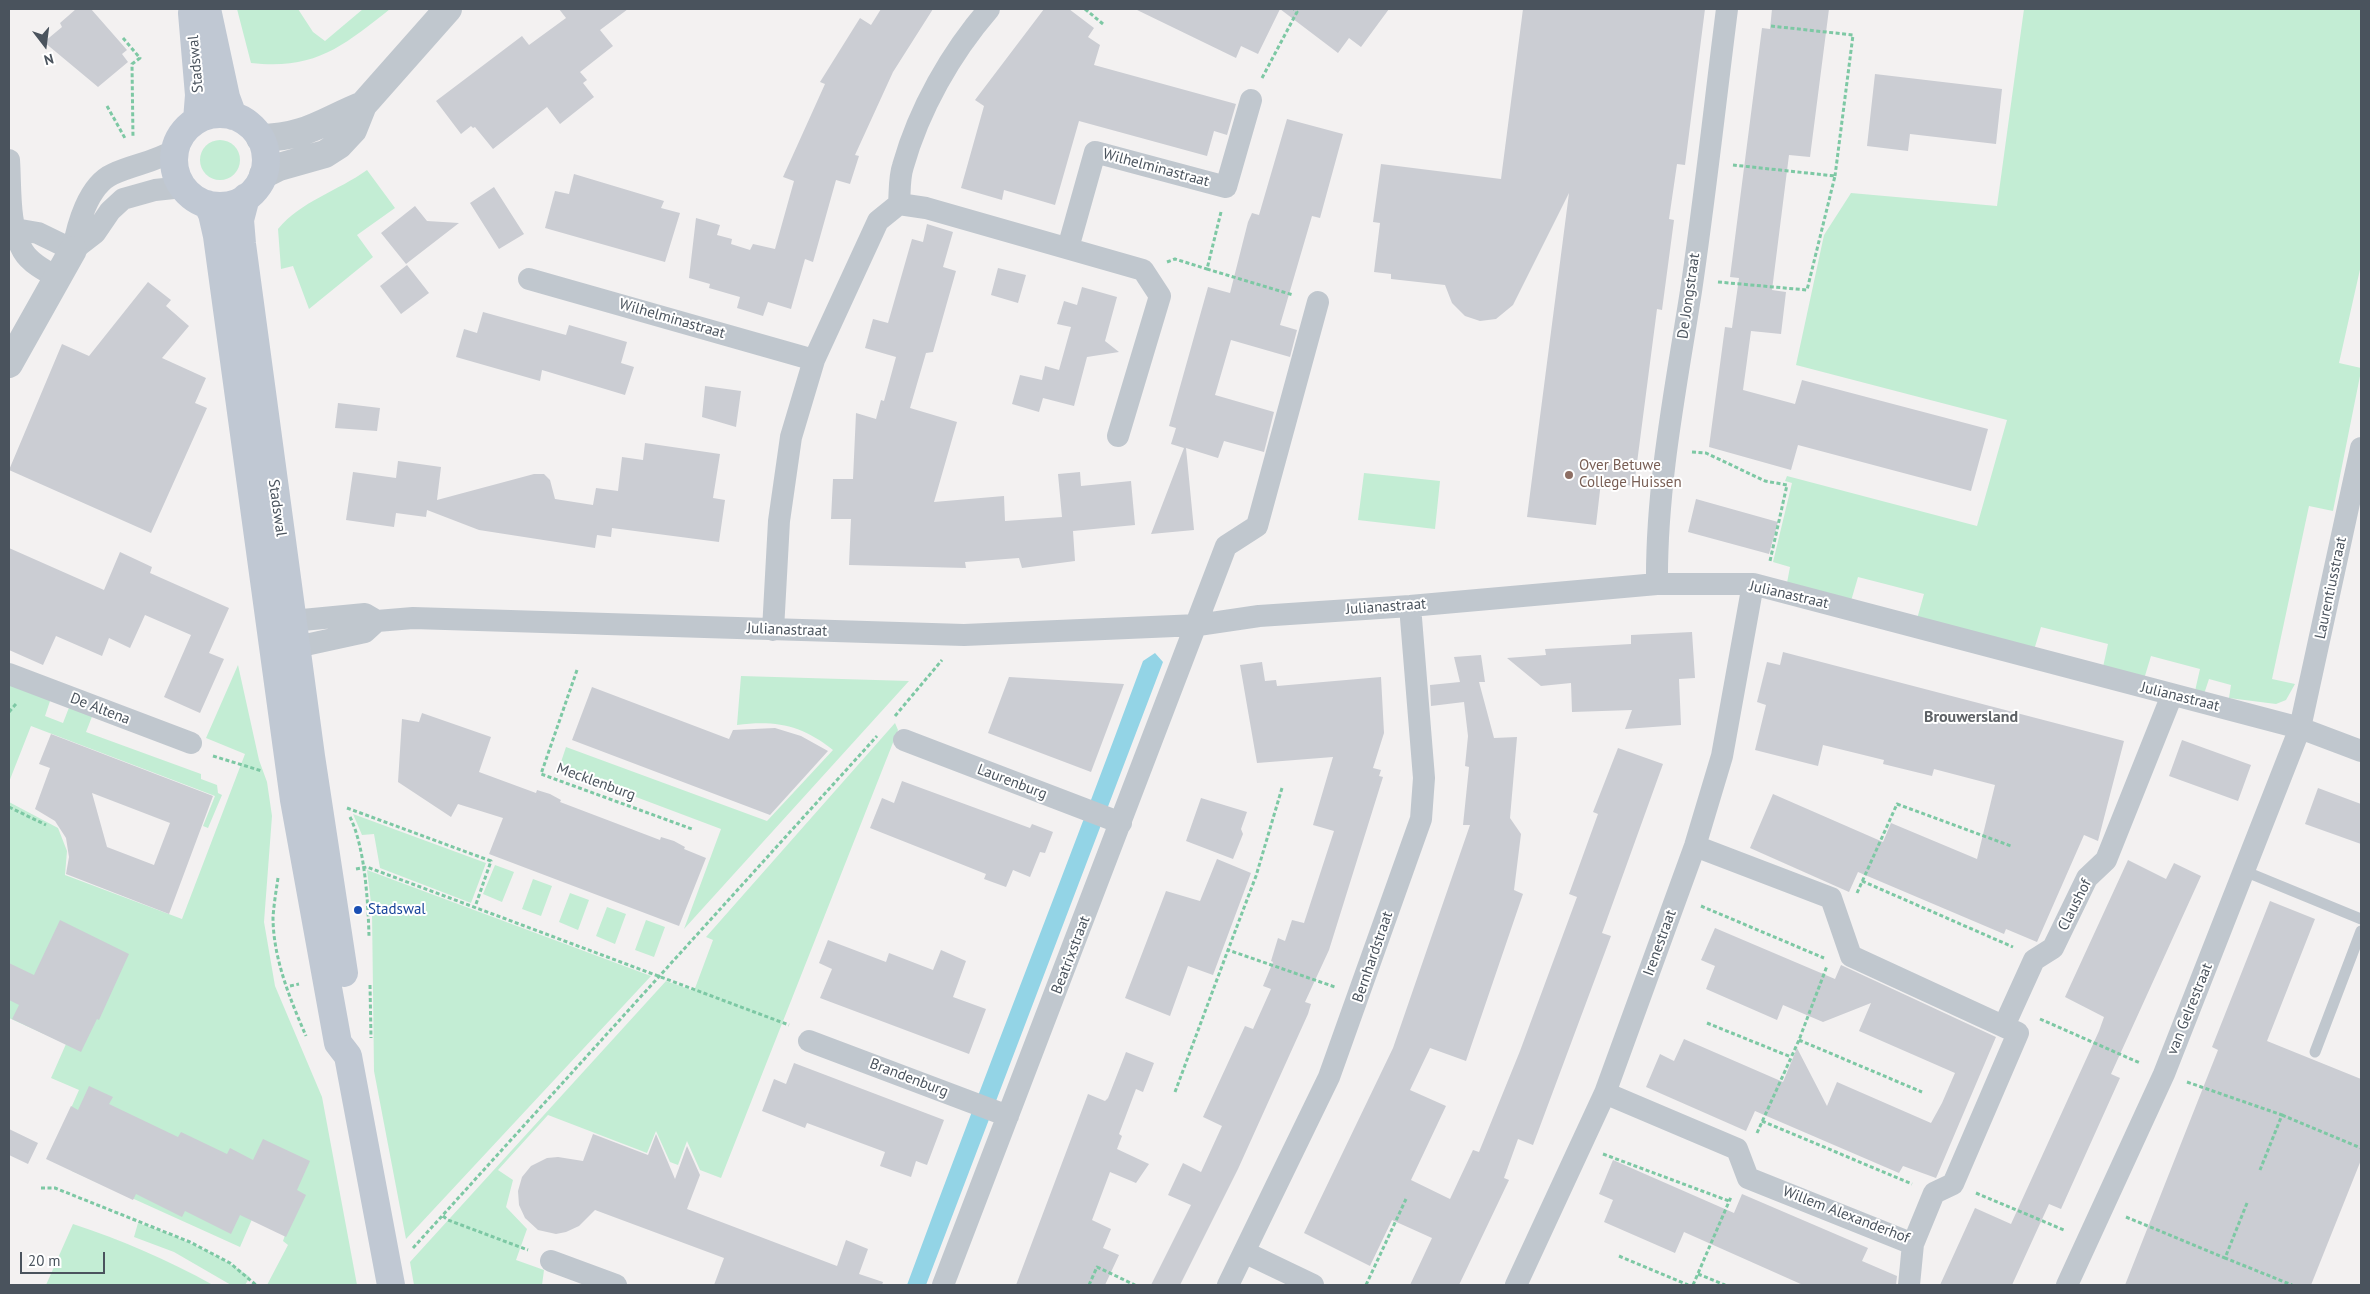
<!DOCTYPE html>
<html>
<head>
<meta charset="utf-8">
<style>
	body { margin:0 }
	#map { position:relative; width:2370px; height:1294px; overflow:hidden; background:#f3f1f1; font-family:"PT Sans",sans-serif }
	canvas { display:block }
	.frame { position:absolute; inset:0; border:10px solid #4a535d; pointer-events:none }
	.north { position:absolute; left:20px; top:20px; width:50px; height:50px; -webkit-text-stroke:4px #fff; paint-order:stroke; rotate:165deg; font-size:14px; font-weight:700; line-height:20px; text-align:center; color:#4a535d }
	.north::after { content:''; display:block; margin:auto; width:18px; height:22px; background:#4a535d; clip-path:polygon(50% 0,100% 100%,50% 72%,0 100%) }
	.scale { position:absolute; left:20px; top:1252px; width:85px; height:22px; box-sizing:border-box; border:2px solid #4a535d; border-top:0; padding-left:6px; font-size:15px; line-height:18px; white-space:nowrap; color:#4a535d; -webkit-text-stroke:4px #fff; paint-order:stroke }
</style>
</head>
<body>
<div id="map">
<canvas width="2370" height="1294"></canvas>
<div class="frame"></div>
<div class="north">N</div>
<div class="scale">20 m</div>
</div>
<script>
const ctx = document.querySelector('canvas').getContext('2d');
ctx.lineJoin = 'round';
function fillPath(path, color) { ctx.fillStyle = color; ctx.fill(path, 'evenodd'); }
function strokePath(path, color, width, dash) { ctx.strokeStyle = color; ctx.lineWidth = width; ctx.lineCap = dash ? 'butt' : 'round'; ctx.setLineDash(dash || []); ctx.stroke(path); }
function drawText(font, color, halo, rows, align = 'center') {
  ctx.font = font + ' "PT Sans",sans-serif'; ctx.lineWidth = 4; ctx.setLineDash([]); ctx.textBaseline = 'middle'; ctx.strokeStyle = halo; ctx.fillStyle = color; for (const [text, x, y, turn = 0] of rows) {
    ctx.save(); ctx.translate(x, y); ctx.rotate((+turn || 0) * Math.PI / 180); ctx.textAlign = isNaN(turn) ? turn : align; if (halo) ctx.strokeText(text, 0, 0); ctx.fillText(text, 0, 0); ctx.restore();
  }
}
fillPath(new Path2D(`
	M237,9h61l15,23 12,9 38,-32h27c-48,38 -75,61 -139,54z
	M2024,9h337v256l-22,98 22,5v3l-28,140 -24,-5 -37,173 23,5 -9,16 -10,4 -47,-6 2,-13 -22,-6 -5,15 -9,-3 5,-22 -49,-13 -7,23 -41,-12 5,-23 -67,-17 -7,23 -117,-31 7,-25 -66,-17 -7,24 -64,-18 3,-16 -17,-5 19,-79 -7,-2 2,-5 190,50 30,-106 -211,-55 28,-130 27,-42 146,13z
	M200 160a20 20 0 1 1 40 0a20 20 0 1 1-40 0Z
	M367,170l28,38 -38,27 16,22 -64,52 -16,-43 -12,3 -3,-40c23,-28 60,-38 89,-59z
	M1364,473l76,8 -5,48 -77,-9z
	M238,665l21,95 8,22 5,34 -8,106 11,64 47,111 35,188h-90l21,-40 -5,-4 2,-6 -29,-25 -16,37 -168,-76 -16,-29 23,-52 -28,-12 15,-34 -57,-26v-216l49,26 9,23 -2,24 117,44 63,-165 -39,-16z
	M741,676l168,5 -225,248 37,-100 -162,-61 7,-21 201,74 66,-71c-31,-25 -58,-30 -96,-25z
	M9,681l42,17 -6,18 18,7 7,-18 23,9 -7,18 115,42v5l16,6 1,8 4,2 -14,33 -5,-2 12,-30 -184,-70 -22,56z
	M895,723l3,7 -177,448 -21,-8 -13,-29 -9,24 -8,-3 -14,-31 -9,22 -99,-38 -50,55 15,10 -7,27 21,22 -11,31 28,10 -2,15h-128l-4,-23 256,-281 28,10 19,-51 -7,-3z
	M353,814l133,49 -15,40 -91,-35 -6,-34 -12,1z
	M495,865l19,7 -12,30 -19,-8z
	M367,870l284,106 -245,263 -32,-168 -2,-160z
	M533,879l19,7 -11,30 -19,-7z
	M570,893l19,7 -11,30 -19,-8z
	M607,907l19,7 -11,30 -19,-8z
	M646,920l19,7 -11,30 -19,-7z
	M138,1223c39,13 78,30 112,54l-5,8h-14l-57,-33 -40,-15z
	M73,1224c49,16 95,36 140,61h-167z`), '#c3edd4');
fillPath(new Path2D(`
	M1155,653l8,9 -237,623h-19c77,-209 159,-415 236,-624z`), '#93d4e6');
fillPath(new Path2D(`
	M76,9h15l36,41 -5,4 6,8 -30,25 -54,-45 18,-15 -2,-4z
	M559,9h69l-28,21 13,16 -33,26 7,8 -4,3 11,14 -34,27 -13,-17 -54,42 -18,-22 -2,1 -2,-2 -10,8 -25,-33 86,-65 7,9 37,-27z
	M881,9h52l-40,63 -38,83 4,1 -9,28 -14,-4 -23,82 -8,-3 -14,50 -23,-7 -5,14 -26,-8 3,-11 -31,-9 1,-4 -21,-6 7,-60 24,7 -3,10 15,4 -1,5 19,6 3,-6 22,5 19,-68 -11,-4 42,-93 -5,-2 40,-64 11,7z
	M1044,9h25l25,19 -6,9 12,8 -6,20 142,39 -9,31 -13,-4 -7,25 -128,-35 -24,84 -51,-15 -2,10 -41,-12 23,-82 -9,-6z
	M1135,9h254l-28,38 -12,-9 -11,15 -58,-44 -22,45 -17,-8 -5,12z
	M1523,9h182l-20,156 -8,-1 -8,55 5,1 -12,90 -5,-1 -23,177 -33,-4 -5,43 -69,-8 42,-324 -56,112 -17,14 -16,2 -15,-5 -13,-13 -7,-18 -54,-6v-5l-17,-2 6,-49 -7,-1 8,-58 120,15z
	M1772,9h57l-19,148 -21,-2 -17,135 14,2 -5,42 -30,-3 -8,59 52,14 7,-24 186,49 -17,62 -173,-46 -7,25 -82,-23 16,-120 7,1 7,-50 -9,-1 32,-249 8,1z
	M1875,74l127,15 -6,55 -86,-10 -2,17 -41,-5z
	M1287,119l56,15 -23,84 -8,-2 -32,109 17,5 -7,27 -59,-17 -16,55 59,17 -10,40 -40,-11 -6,17 -32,-10 8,82 -43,4 33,-86 -13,-4 5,-16 -7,-2 39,-139 22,6 18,-71 4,-9 7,2z
	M574,174l90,27 -3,7 19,5 -15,49 -120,-34 10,-37 14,3z
	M494,187l30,47 -25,15 -29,-46z
	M415,206l12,15 32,2 -53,41 -25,-31z
	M927,224l26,8 -10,35 13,4 -23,81 -7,1 -16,55 47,14 -23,80 70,-6 1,25 57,-4 -4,-43 22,-2 1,14 50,-5 4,44 -62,6 2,30 -53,7 -3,-10 -54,4 1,6 -117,-3 2,-46h-20l2,-40h20l3,-66 20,6 5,-19 3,1 12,-44 -31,-9 8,-29 15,4 24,-84 11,3z
	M407,265l22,28 -28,21 -21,-28z
	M998,268l28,7 -8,28 -27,-8z
	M148,282l23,18 -5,6 23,20 -27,32 44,20 -11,25 12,5 -56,125 -142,-63 53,-126 27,12z
	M1082,287l35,10 -12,44 14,11 -32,5 -13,49 -31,-8 -4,14 -27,-8 8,-29 22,5 3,-14 14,4 12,-43 -14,-3 7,-23 13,4z
	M483,312l83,23 3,-10 58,17 -6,21 13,4 -9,28 -83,-25 -2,11 -84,-24 8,-28 13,4z
	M705,386l36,5 -5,36 -34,-10z
	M338,403l42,5 -3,23 -42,-3z
	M645,443l75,11 -7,44 12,2 -6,42 -107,-14 -1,9 -14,-2 -2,13 -116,-18 -52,-20 -1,7 -30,-4 -2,14 -48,-7 7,-48 43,6 2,-17 43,6 -4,33 97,-26h10l6,6 5,19 38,6 3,-17 22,3 4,-34 21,3z
	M1696,499l82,23 -9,32 -81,-22z
	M9,548l95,42 16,-38 32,15 -2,6 79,35 -20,45 15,6 -24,54 -36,-16 27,-62 -46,-20 -15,33 -21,-10 -7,18 -46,-20 -13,29 -34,-15z
	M1692,632l3,46 -16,1 2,46 -56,4 7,-19 -60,2 -1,-29 -30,3 -34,-28 39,-3 -1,-6 86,-5v-9z
	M1783,652l341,89 -26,100 -14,-6 -47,107 -31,-13 -2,5 -146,-62 -9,20 -99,-44 23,-54 110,48 8,-19 86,36 18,-74 -61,-16 -2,7 -49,-12 1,-4 -61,-15 -5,21 -63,-16 11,-45 -9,-3 10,-40 13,3z
	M1481,655l4,27h-6l15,56 23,-1 -7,81 11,16 -7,56 9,4 -57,167 -36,-13 -20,42 36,16 -35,74 39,19 23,-49 6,2 41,-101 57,-154 -8,-3 29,-80 -5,-2 25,-64 45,16 -61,169 9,3 -78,209 -15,-6 -14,39 5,2 -50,105h-49l22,-47 -40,-18 -22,46 -66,-33 89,-185 77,-223h-7l6,-58 -4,-1 3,-30 -4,-34 -33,4 -1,-21 30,-3 -6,-25z
	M1262,662l3,19 11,-1 1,6 104,-9 3,56 -11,35 8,2 -2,6 4,1 -54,173 -24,52 6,2 -3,10 -70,155 -58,116h-29l40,-80 -23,-10 15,-32 18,9 21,-46 -19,-9 42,-91 8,3 18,-40 -8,-3 10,-24 -2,-1 7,-23 7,3 7,-21 12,3 30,-92 -21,-6 20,-68 -76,6 -17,-98z
	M1009,677l115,7 -33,88 -103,-39z
	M592,687l137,52 4,-9 42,-2 26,8 27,15 -58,64 -198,-75z
	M422,713l69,24 -12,35 57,21 1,-3 13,4 11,6 -1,2 100,38 1,-3 13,4 11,6 -1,2 22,9 -27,68 -190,-72 14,-36 -45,-14 -7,13 -53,-35 4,-63 17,3z
	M51,734l162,62 -44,118 -103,-40 3,-17 -3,-19 -11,-17 -20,-12 15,-41 -11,-4zM92,793l78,30 -16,42 -47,-18z
	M2182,740l69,25 -13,36 -69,-25z
	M902,781l128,47 2,-4 21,8 -8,21 -5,-1 -10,25 -17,-7 -7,17 -22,-8 2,-5 -116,-46 12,-30 12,5z
	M2318,788l43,16v40l-56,-20z
	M1201,798l46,14 -6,17 2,5 -10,25 -47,-18z
	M1217,859l34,14 -38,102 -25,-9 -18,50 -45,-18 41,-107 34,10z
	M2128,860l38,19 8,-16 27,13 -90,198 9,4 -59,131 -12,-5 -37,81h-72l35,-77 36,16 88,-193 5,-14 -39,-20z
	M2270,901l45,18 -48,122 94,38v81l-50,125h-186l93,-235 -6,-3z
	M60,920l69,34 -30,66 -2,-1 -16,33 -69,-33 7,-14 -10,-5v-37l25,12z
	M1715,928l120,51 6,-14 155,72 -60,141 -33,-12 -4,7 -144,-62 -9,20 -100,-44 14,-33 14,7 10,-22 99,43 14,-34 30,58 10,-24 94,41 11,-20 13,-30 -96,-42 12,-28 -48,19 -40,-17 -6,15 -71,-31 9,-23 -14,-6z
	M828,940l58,22 3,-9 44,17 8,-20 25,11 -13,36 33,12 -17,45 -149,-56 12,-29 -13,-6z
	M1126,1052l28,11 -11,29 -7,-3 -17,45 3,2 -5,13 32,15 -13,19 -26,-11 -18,48 19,9 -8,19 16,7 -14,30h-89l72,-191 17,7 3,-3z
	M794,1063l150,57 -17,45 -11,-4 -5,16 -31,-11 5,-14 -78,-29 -2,5 -43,-17 12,-32 12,5z
	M89,1086l24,11 -4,7 69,33 3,-5 46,22 3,-6 23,12 10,-21 47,22 -13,29 9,5 -20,42 -46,-22 -9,19 -46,-23 -3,6 -46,-23 -3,6 -87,-41 25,-53 7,4z
	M9,1129l29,14 -10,21 -19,-9z
	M593,1134l55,21 8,-21 19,45 12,-33 13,29 -13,34 150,57 9,-26 22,9 -9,25 24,8 -1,3h-168l10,-27 -129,-48 -16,16 -13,6 -10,2 -18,-4 -13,-12 -6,-13 -1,-14 4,-14 9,-11 16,-8 11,-1 25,4z
	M1613,1160l121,53 8,-19 126,54 -6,13 35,15 -1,9h-93l-119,-53 -9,21 -71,-31 9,-22 -14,-6z`), '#cbcdd3');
strokePath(new Path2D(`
	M1085,9l18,15
	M1771,26l82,9 -18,141
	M123,38l17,20 -8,6 1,74
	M1262,78l35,-66 -3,-3
	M107,106l19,34
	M1221,212l-14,57 86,26
	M1167,262l8,-3 32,10
	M1718,282l89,8 28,-114 -102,-11
	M1692,452l14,1 59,28 22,4 -17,76
	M577,670l-36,104 151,55
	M9,712l7,-8
	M895,716l47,-56
	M213,756l49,15
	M1282,788l-26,88 -28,74 107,37
	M9,807l37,18
	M347,808l144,53 -16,46
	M350,817c15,30 18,85 19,119
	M356,869l11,-2 422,158
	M278,878c-2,13 -4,26 -5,39 0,41 17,82 33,119
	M1862,881l151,66
	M1857,893l40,-89 114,42
	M1701,906l123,52
	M370,985l1,53
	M290,986l9,-2
	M2040,1019l100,44
	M1707,1023l84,34
	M1799,1040l123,52
	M2187,1082l95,33 -22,55
	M1175,1092l53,-142
	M2282,1115l79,33
	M1762,1121l150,63
	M1757,1133l42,-93 28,-74
	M1603,1154l126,47
	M41,1188h14l135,54 40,21 26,22
	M1976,1193l88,37
	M2247,1203l-22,55 67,27
	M443,1216l5,4 80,30
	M2126,1217l99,41
	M413,1248l464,-512
	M1619,1256l69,29
	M1698,1274l27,11
	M1089,1285l8,-18 38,18
	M1366,1285l40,-86
	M1693,1285l38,-88`), '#7dc8a4', 3, [4, 2.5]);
strokePath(new Path2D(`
	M2244,871l117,48
	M2315,1052l46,-121`), '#c0c7ce', 11);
strokePath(new Path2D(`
	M9,160c2,29 -1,66 14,91 7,12 22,20 34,26
	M899,204l27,4 217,62 17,26 -42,140
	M9,228l29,5 35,17
	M1068,248l27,-96 131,35 25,-87
	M73,250c4,-24 15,-65 40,-76 22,-10 39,-11 62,-24
	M73,250l22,-17 15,-22 13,-12 32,-9 28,-3
	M529,279l285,81
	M1657,584c-1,-98 19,-197 34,-293 14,-94 24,-188 36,-282
	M377,621l-12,-7 -73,7 -21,16 25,9 14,-2 55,-12 12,-11 36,-3 551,17 234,-10 61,-9 151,-10 247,-22h96l547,144 61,23
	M773,630l6,-109 12,-84 23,-77 64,-139 21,-17c1,-12 0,-26 4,-38 16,-57 48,-113 86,-157
	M9,674l182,69
	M904,740l217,83
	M1695,846l136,52 20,58 167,77 -65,151 -19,9 -21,51 -4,41
	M2004,1026l30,-66 19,-12 34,-70 19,-18 66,-165
	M809,1041l199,75
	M1605,1093l132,56 11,29 165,66
	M1244,1252l69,33
	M551,1261l65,24
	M943,1285l283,-739 31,-20 61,-224
	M1228,1285l101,-208 92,-258 3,-41 -14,-172
	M1516,1285l89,-192 90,-247 27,-90 31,-172
	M2067,1285l97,-211 136,-346 61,-280`), '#c0c7ce', 22);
strokePath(new Path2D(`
	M260,138c45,0 65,-18 103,-33
	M263,175l16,-8 46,-13 14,-9 14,-15 10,-25 85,-96
	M9,364l64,-114`), '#c0c7ce', 28);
strokePath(new Path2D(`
	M193,9l-1,4 7,82 -2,25
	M207,9l19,88 7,19
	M174 160a46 46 0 1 1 92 0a46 46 0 1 1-92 0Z
	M246,197l-6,23 2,24 69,512 33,217
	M207,204l5,10 5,22 77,564 44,243 10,13 43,229`), '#c0c8d3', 28);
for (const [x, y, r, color] of [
	[1569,475,5,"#8d6e63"],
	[358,910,5,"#1a4fb4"]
]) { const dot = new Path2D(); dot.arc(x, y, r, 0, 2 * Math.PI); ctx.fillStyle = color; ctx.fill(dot); strokePath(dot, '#fff', 2); }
drawText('15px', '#4a535d', '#fff', [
	["Stadswal",196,64,-95],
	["Wilhelminastraat",1156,168,15],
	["De Jongstraat",1689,296,-82],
	["Wilhelminastraat",672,319,16],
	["Stadswal",277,508,82],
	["Laurentiusstraat",2331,588,-78],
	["Julianastraat",1789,595,13],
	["Julianastraat",1386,607,-4],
	["Julianastraat",787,630,2],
	["Julianastraat",2180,697,14],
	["De Altena",100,709,21],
	["Mecklenburg",596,782,20],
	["Laurenburg",1012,782,21],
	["Claushof",2075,905,-63],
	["Irenestraat",1660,943,-70],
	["Beatrixstraat",1071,955,-69],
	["Bernhardstraat",1373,957,-71],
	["van Gelrestraat",2190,1009,-68],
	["Brandenburg",909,1078,21],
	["Willem Alexanderhof",1846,1215,21]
]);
drawText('15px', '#785e54', '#fff', [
	["Over Betuwe",1579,466],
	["College Huissen",1579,483]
], 'left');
drawText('15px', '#164399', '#fff', [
	["Stadswal",368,910]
], 'left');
drawText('bold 16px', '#5d6165', '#fff', [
	["Brouwersland",1971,717]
]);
</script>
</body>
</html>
